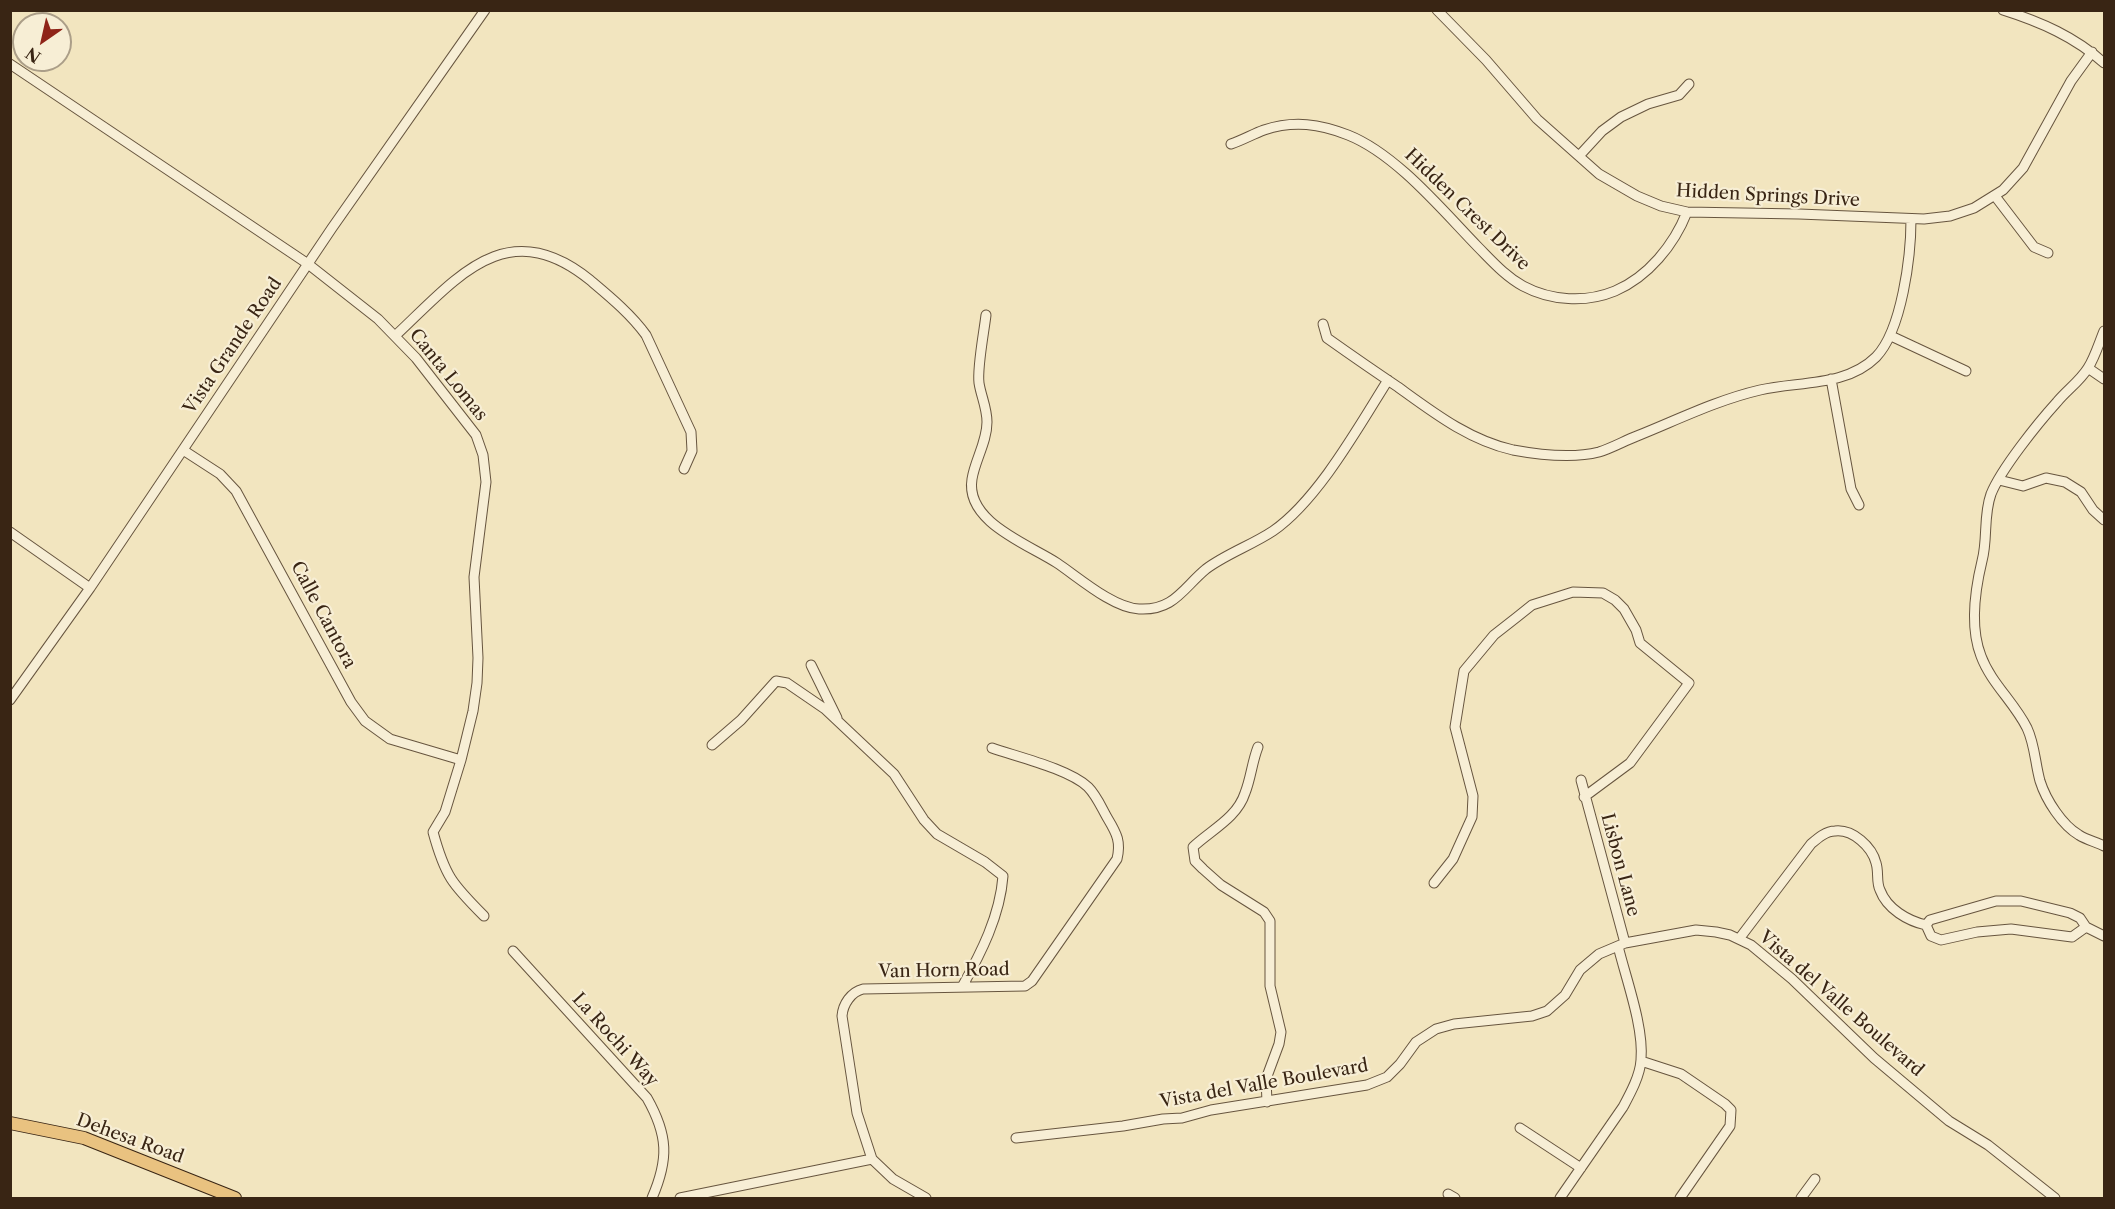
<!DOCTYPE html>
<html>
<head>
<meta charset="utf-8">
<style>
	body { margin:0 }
	#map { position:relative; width:2115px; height:1209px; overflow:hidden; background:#f2e5bf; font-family:"Libre Caslon Text",serif }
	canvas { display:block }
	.frame { position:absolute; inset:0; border:12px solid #392514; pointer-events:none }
	.north { position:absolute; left:12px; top:12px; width:60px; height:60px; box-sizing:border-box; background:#f7eed5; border:2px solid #ab9e88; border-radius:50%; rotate:214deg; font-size:16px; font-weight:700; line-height:24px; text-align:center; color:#392514 }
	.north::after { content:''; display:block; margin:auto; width:21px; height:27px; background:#8f2418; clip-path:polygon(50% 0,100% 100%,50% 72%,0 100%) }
</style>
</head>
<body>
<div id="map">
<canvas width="2115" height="1209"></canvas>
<div class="frame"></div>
<div class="north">N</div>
</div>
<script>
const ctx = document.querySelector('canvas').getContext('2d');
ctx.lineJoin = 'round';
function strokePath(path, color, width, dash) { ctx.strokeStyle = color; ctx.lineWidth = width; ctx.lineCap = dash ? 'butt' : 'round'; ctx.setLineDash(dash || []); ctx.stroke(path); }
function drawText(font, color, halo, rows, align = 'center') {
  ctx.font = font + ' "Libre Caslon Text",serif'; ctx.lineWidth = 4.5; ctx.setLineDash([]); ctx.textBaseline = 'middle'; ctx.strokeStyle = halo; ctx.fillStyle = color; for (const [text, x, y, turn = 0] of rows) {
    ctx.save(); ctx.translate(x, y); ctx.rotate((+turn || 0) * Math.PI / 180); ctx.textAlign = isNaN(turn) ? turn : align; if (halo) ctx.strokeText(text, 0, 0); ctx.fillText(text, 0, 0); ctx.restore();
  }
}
const minor = new Path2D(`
	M1437,10l49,50 51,59 62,55 38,22 24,10 26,6 112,2 125,5 26,-3 24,-8 29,-18 20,-22 48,-87 21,-29
	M2003,10c38,12 72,27 101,53
	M10,64l298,200 70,55 38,39 60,77 7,20 3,27 -12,95 4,81 -1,25 -4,28 -12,49 -16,52 -12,20c12,44 19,52 51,84
	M1231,144c12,-4 22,-10 33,-14 30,-10 56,-6 84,5 48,19 94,75 130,112 14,14 27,29 45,39 28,15 63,17 92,5 33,-14 59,-46 72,-79
	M1579,156l23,-25 19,-14 27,-13 31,-9 10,-11
	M1995,196l39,51 14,6
	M986,315c-2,17 -9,53 -7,68 2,13 8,25 8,39 0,20 -12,38 -15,57 -7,43 56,65 85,84 21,14 56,45 82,46 35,2 44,-21 67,-40 20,-15 46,-24 67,-38 45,-31 86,-105 115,-151
	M1323,324l4,14c24,17 47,33 71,49 36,26 71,53 115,63 27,5 59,9 86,2 13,-4 25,-11 38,-16 40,-16 80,-36 123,-46 38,-9 86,-3 116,-33 26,-27 35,-101 35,-138
	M2104,331c-5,12 -9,26 -16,37 -8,13 -21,22 -31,34 -19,21 -56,67 -66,92 -8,22 -3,45 -9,67 -7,29 -12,67 -1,95 10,27 33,46 46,72 8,17 8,35 13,53 6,19 22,44 39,54 8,5 17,7 25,11
	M395,336c61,-57 111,-124 195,-56 19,16 41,34 56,55l45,97 1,19 -8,18
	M1891,336l75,35
	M2088,368l16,11
	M1831,379l20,110 8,16
	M183,450l37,24 16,17 115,211 14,19 25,18 71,21
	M1999,480l24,6 23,-8 19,4 16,10 12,18 11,10
	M10,532l80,56
	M811,665l26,53
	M10,700l80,-112 242,-360 153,-218
	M712,745l29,-25 35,-39 11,2 38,26 69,65 30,46 13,14 48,28 18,14c-3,40 -22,77 -41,111
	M1258,747c-6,15 -7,31 -13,46 -8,25 -34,37 -52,54l2,14 8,8 18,16 43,27 6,9v65l11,46 -2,12 -13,35 1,23
	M1581,780l44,163
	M1434,883l19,-24 19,-42 1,-21 -18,-69 9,-56 30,-36 23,-18 15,-12 41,-13 30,1 12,7 9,9 12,21 4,13 49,40 -59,80 -46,34
	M1926,925l4,-5 66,-19h25l49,12 10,5 6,9 18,9
	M1926,925l5,11 10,4 36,-8 34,-3 61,8 14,-10
	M1739,939l72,-95c7,-6 15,-13 24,-13 18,-2 37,16 41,32 3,9 0,19 4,27 7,19 28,31 46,35
	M513,951l134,147c21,37 22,61 5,100
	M1641,1061l40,13 44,30 6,6 -1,16 -50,72
	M1520,1128l61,40
	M1016,1138l107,-12 40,-7 19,-1 29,-8 156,-25 20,-8 13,-13 16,-22 20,-13 18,-5 78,-8 15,-5 18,-16 15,-25 19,-16 26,-11 71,-13 20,2 14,3 21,10 41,34 82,79 75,63 39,24 67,53
	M872,1159l-15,-46 -15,-97c1,-12 9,-24 21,-27l162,-3 7,-5 85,-122c4,-17 0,-25 -9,-40 -6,-10 -11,-23 -20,-32 -19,-18 -70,-30 -96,-39
	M872,1159l21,20 33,19
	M1448,1194l7,4
	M680,1198l192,-39
	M1560,1198l63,-91c7,-13 17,-31 18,-47 3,-33 -15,-81 -23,-114
	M1801,1198l14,-19`);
const major = new Path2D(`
	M10,1123l74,15 151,60`);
strokePath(minor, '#67553f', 11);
strokePath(major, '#392514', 14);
strokePath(minor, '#f7eed5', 9);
strokePath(major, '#e9c280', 12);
drawText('18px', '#392514', '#f7eed5', [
	["Hidden Springs Drive",1768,196,3],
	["Hidden Crest Drive",1467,210,44],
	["Vista Grande Road",233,346,-56],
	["Canta Lomas",448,375,51],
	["Calle Cantora",323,615,62],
	["Lisbon Lane",1620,865,75],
	["Van Horn Road",944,971,-1],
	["Vista del Valle Boulevard",1841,1004,41],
	["La Rochi Way",615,1040,48],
	["Vista del Valle Boulevard",1264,1084,-10],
	["Dehesa Road",130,1139,20]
]);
</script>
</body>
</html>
